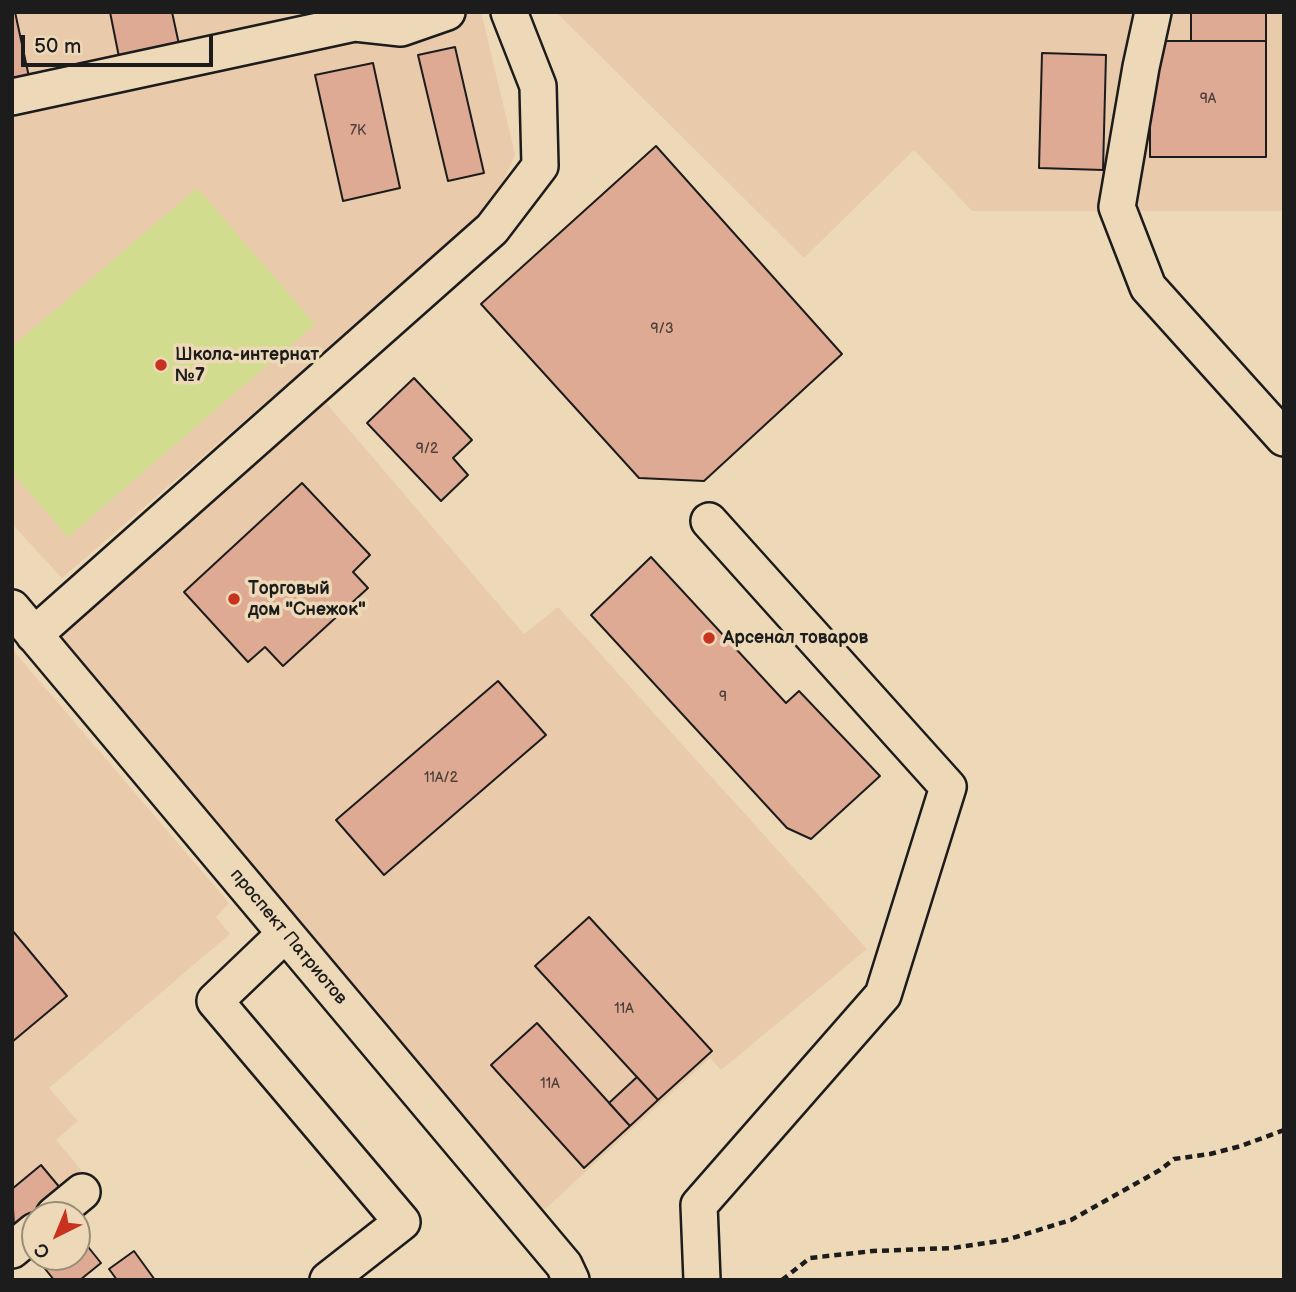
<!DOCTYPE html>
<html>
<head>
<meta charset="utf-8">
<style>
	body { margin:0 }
	#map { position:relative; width:1296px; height:1292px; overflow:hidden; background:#edd9b7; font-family:"Balsamiq Sans",sans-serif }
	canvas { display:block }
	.frame { position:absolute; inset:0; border:14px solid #1c1c1c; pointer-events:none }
	.north { position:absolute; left:21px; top:1201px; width:70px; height:70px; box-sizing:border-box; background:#edd9b7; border:2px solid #998d79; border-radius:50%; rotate:223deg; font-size:19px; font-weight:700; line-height:28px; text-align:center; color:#1c1c1c }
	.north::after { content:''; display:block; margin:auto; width:24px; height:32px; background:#c8321e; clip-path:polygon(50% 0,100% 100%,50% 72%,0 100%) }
	.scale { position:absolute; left:21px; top:35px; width:192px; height:32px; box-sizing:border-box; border:4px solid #1c1c1c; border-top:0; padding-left:9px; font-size:21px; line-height:24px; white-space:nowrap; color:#1c1c1c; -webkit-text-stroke:5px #edd9b7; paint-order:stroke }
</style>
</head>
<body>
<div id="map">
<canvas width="1296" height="1292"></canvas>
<div class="frame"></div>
<div class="north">С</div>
<div class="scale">50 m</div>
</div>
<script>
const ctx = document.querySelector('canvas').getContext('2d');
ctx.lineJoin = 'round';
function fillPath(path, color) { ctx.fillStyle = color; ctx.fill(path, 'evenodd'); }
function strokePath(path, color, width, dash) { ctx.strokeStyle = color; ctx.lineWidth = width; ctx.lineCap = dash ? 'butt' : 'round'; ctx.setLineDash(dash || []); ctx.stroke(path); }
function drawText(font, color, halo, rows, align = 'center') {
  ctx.font = font + ' "Balsamiq Sans",sans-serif'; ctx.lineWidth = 7; ctx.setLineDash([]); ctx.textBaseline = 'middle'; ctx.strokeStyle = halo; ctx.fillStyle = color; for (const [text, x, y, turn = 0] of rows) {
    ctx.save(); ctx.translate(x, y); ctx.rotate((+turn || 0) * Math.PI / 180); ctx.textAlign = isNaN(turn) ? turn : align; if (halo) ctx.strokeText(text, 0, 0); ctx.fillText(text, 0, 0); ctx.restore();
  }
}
fillPath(new Path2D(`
	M12,12h469l34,142 -22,52 -431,372 -50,-54z
	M556,12h728v199h-312l-58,-61 -110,108z
	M321,397l203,237 34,-27 309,342 -146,121 -11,-12 -166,152 -492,-573z
	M12,649l217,254 -13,14 14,17 -181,154 29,33 -22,19 27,32 -71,58z`), '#e9cbac');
fillPath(new Path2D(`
	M197,188l118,136 -247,213 -56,-65v-125z`), '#d1dc8f');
const building = new Path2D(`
	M12,12h3l14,65 -17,3z
	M110,12h62l8,37 -60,13z
	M1191,12h75v29h-75z
	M1150,41h116v116h-116z
	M455,47l29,126 -36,8 -30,-126z
	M1042,53l64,2 -3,115 -64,-2z
	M373,63l27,125 -57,13 -28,-126z
	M656,146l186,208 -138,127 -65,-3 -158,-174z
	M414,378l58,62 -19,18 15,17 -27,26 -74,-78z
	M302,483l68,72 -17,17 15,16 -85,78 -18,-19 -17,15 -64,-70z
	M651,557l135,146 13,-12 81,85 -69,63 -24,-11 -196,-213z
	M498,681l48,54 -162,140 -48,-55z
	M589,917l123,134 -54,49 -123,-134z
	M12,930l55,66 -55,46z
	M537,1023l93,103 -46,42 -93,-103z
	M637,1077l21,23 -28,26 -21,-23z
	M41,1165l20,24 -47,39 -2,-39z
	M77,1233l24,30 -21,17h-26l-16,-20 4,-3h35z
	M134,1251l21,29h-38l-8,-11z`);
fillPath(building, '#dfaa93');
strokePath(building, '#1c1c1c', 2);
const minor = new Path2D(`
	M1153,12l-12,55 -24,140 31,80 136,151
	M12,97l343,-74 46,5 46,-16
	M12,608l552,657 7,15
	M34,635l458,-406 48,-63 -2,-80 -29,-74
	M285,934l-70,67 187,221 -74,58
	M54,1215l28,-23
	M12,1250l23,-19
	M702,1280l-3,-75 184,-210 65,-208 -239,-266`);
strokePath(minor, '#1c1c1c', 40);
strokePath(new Path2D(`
	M782,1280l28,-22 63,-7 80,-3 53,-8 65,-20 89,-50 14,-11 36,-5 31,-8 43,-16`), '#1c1c1c', 4.5, [7, 5]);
strokePath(minor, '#edd9b7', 35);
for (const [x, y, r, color] of [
	[161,365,7,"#c8321e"],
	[234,599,7,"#c8321e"],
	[709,638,7,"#c8321e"]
]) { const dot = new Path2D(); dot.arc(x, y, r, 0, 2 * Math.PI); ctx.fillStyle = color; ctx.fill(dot); strokePath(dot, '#edd9b7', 2.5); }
drawText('14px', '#4d403a', null, [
	["9А",1208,99],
	["7К",358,131],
	["9/3",662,329],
	["9/2",427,449],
	["9",723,697],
	["11А/2",441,778],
	["11А",624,1009],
	["11А",550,1084]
]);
drawText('bold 18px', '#1c1c1c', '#edd9b7', [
	["Школа-интернат",175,355],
	["№7",175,376],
	["Торговый",248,589],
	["дом \"Снежок\"",248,610],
	["Арсенал товаров",723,638]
], 'left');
drawText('18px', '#1c1c1c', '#edd9b7', [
	["проспект Патриотов",288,937,50]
]);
</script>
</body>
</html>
